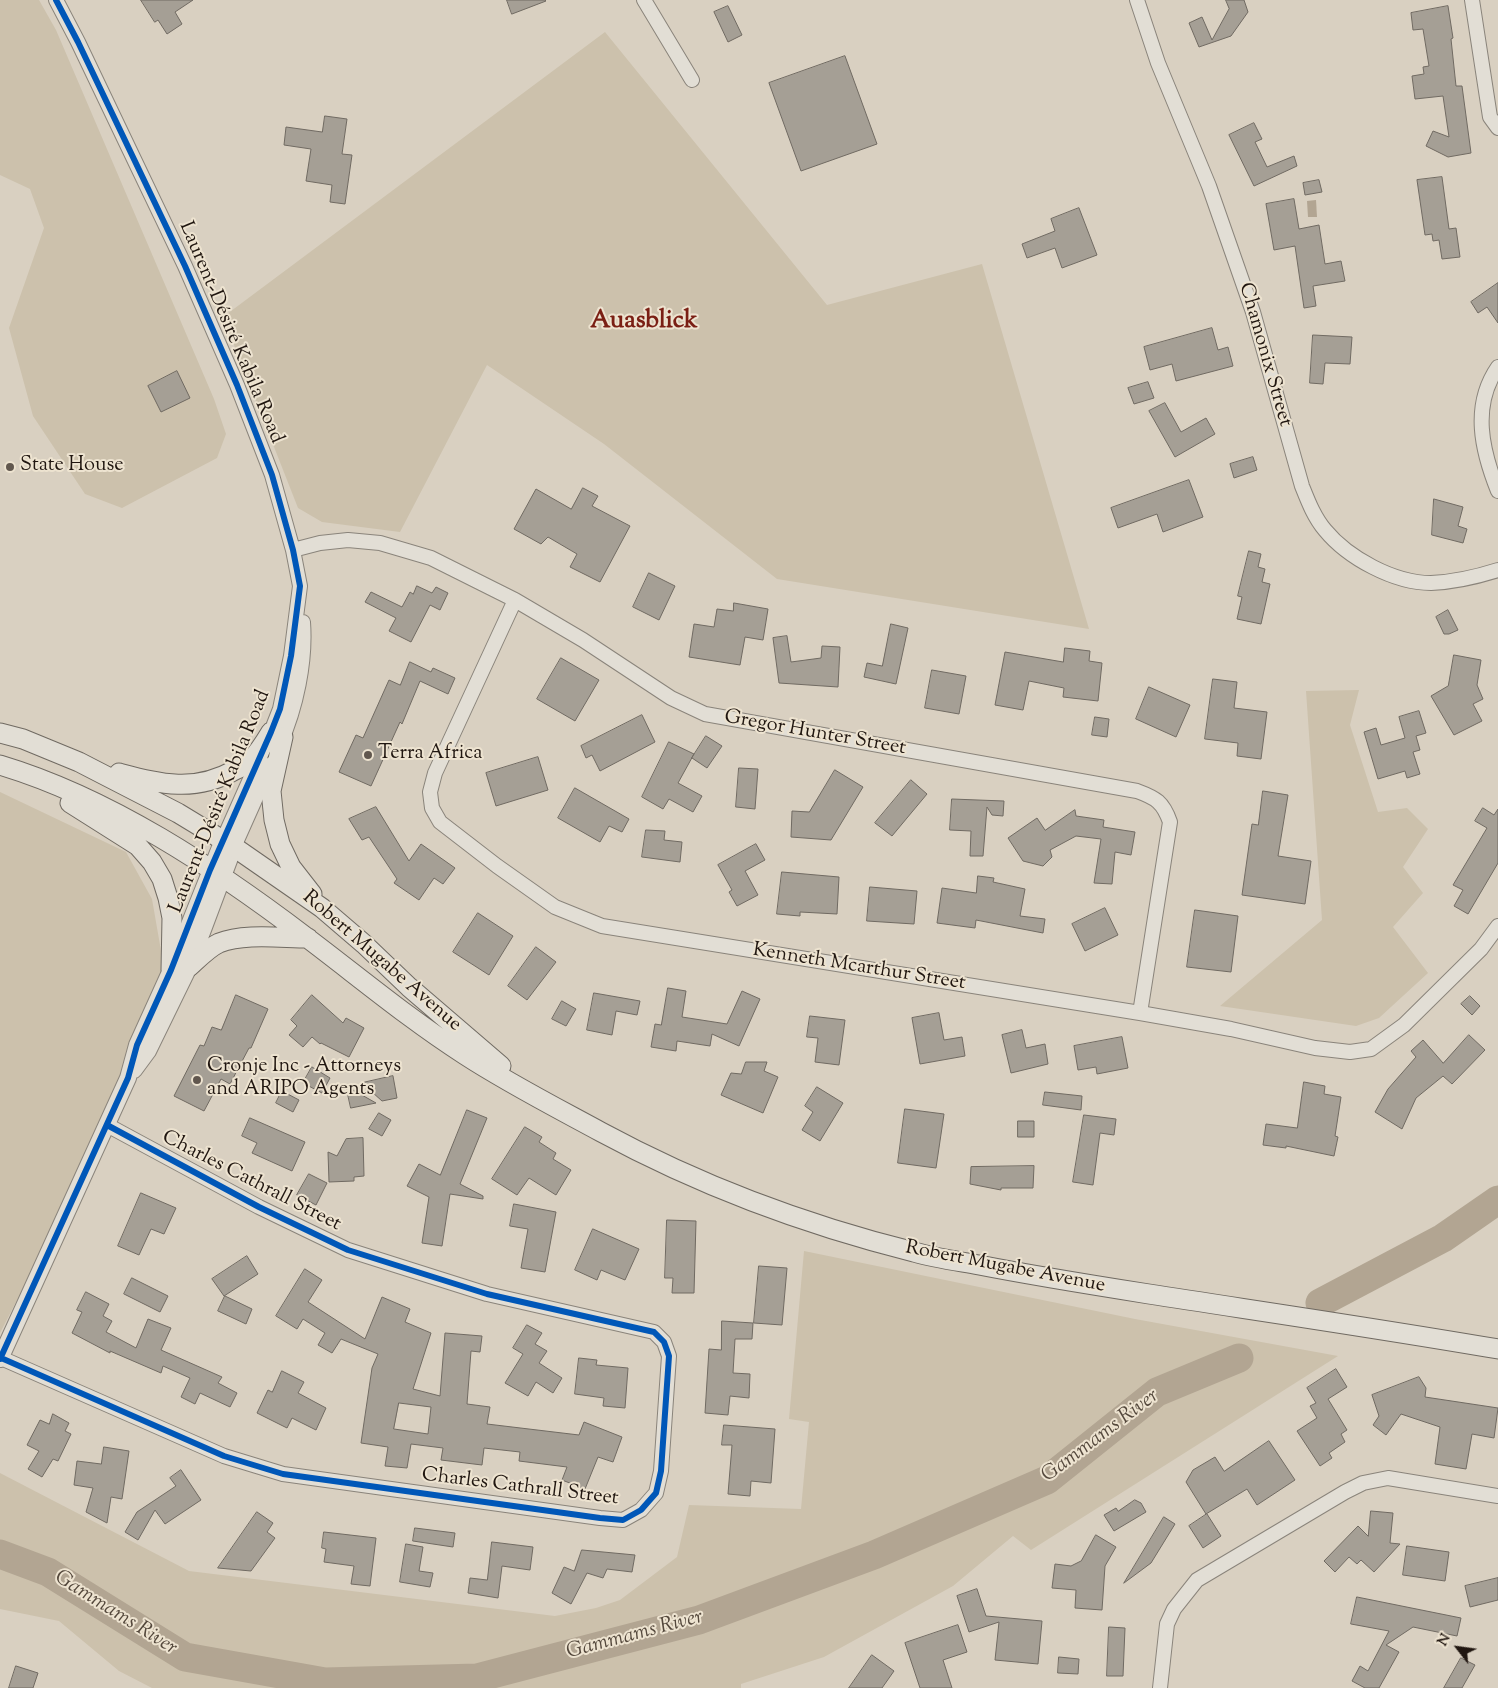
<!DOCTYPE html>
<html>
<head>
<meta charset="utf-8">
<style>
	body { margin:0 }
	#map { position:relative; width:1498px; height:1688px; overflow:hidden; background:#d9d0c1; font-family:"Sorts Mill Goudy",serif }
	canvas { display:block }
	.north { position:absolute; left:1433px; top:1623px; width:50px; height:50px; -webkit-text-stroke:4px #ede3d0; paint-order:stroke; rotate:300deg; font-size:14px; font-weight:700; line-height:20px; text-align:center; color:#201610 }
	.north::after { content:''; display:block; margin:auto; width:18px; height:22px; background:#201610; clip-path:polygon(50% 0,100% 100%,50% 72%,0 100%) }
</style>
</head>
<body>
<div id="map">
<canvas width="1498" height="1688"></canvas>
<div class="north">N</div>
</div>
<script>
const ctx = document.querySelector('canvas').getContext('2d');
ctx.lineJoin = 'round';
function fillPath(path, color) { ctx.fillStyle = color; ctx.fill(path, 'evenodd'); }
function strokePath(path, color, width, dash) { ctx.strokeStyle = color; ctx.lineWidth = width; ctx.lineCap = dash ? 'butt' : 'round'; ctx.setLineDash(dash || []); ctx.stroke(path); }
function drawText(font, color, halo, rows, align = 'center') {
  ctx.font = font + ' "Sorts Mill Goudy",serif'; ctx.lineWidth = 4; ctx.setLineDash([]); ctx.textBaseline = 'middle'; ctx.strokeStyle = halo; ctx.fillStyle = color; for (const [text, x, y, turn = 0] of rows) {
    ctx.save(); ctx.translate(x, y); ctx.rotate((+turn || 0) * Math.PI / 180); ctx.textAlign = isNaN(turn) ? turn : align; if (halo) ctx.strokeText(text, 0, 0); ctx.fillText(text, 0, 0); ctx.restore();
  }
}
fillPath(new Path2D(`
	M0,0h39l17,30 158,369 12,35 -9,24 -95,50 -37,-14 -52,-78 -24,-88 35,-100 -14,-39 -30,-14z
	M605,32l222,273 155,-41 107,365 -312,-50 -173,-135 -117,-79 -87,167 -78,-10 -24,-14 -75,-191z
	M1359,690l-9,35 28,87 29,-4 21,21 -25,38 20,26 -30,34 35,46 -49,45 -23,8 -136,-20 102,-86 -16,-229z
	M0,792l126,60 26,47 12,69 -57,157 -107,208z
	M804,1251l331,68 203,37 -307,194 -18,-14 -60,50 -129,71 -83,27v4h-589l-33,-17 -60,-50 -59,-12v-136l189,98 366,45 41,-8 24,-8 57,-43 12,-52 112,4 8,-87 -20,-3z`), '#ccc1ac');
fillPath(new Path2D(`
	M1316,200l1,17h-9l-1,-16z`), '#b2a592');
strokePath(new Path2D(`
	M1320,1303l123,-65 55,-38
	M0,1554l48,18 137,85 140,25 152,-4 222,-58 175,-65 173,-75 110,-88 82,-34`), '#b2a592', 29);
const building = new Path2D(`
	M141,0h52l-18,12 7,12 -15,10 -9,-14 -3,2z
	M507,0h38l1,1 -34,13z
	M1226,0h18l4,12 -17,24 -32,11 -10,-24 13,-6 10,23 17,-31z
	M728,6l14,29 -14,7 -14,-30z
	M1448,6l5,32 -2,1 5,47h6l9,67 -23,4 -22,-11 7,-15 16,6 -6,-41 -28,3 -3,-23 12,-2 -1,-7 6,-1 -6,-37 -10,1 -2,-17z
	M845,56l32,88 -76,27 -32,-88z
	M325,116l22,3 -5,35 10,1 -7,49 -15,-2 2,-17 -26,-4 5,-32 -27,-4 2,-18 36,5z
	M1254,123l8,16 -7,3 12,25 27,-11 3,10 -43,20 -25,-51z
	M1442,177l7,52 7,-1 4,29 -18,2 -3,-19 -6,1 -1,-7 -7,1 -8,-55z
	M1319,180l3,12 -17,3 -2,-12z
	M1294,199l5,30 20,-4 6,39 16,-3 4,20 -32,5 3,20 -12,2 -9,-62 -21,4 -8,-46z
	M1079,208l18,47 -35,13 -7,-20 -28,10 -5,-14 33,-13 -4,-12z
	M1498,283v40l-11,-16 -9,6 -7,-11z
	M1212,328l6,22 10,-3 5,19 -57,15 -4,-17 -22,6 -6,-23z
	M1313,335l39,2 -2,27 -25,-1 -2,21 -13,-1z
	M177,371l13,27 -29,14 -13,-26z
	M1148,382l6,16 -20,6 -6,-16z
	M1165,403l16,29 25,-14 9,16 -40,23 -26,-46z
	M1253,457l4,13 -23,8 -4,-14z
	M1189,480l14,37 -40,15 -6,-18 -39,14 -7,-20z
	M583,488l15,8 -6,10 38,20 -30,56 -30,-15 7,-13 -29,-17 -7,7 -27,-15 22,-40 35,20z
	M1434,499l29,8 -5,19 9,3 -4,14 -31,-8z
	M1249,551l12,3 -3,13 7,2 -3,13 8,2 -9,40 -24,-5 5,-22 -4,-1z
	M649,573l26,13 -16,34 -26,-13z
	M417,586l15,7 4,-6 12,6 -8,17 -10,-5 -19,37 -22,-11 7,-13 -31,-16 6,-10 31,15 8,-15 3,2z
	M734,603l34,6 -5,31 -18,-3 -5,28 -51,-8 5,-33 20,3 3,-18 16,2z
	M1448,610l10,20 -9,4h-5l-8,-17z
	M891,624l17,4 -12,56 -32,-7 3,-14 15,3z
	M787,636l4,26 30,-4 1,-12 18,1 -2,40 -59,-4 -6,-45z
	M1065,648l25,3 -1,10 13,2 -4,38 -35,-4 1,-9 -35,-7 -6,29 -28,-5 10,-53 58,10z
	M1454,655l27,5 -4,25 6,14 -10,5 9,17 -28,14 -23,-39 17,-10z
	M561,658l38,22 -24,41 -38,-22z
	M410,662l21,10 2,-4 22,10 -7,16 -28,-13 -18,43 -2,-2 -29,64 -32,-14 17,-37 7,3 26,-58 11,5z
	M932,670l34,6 -7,38 -34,-6z
	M1213,679l24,3 -3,26 33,4 -6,47 -24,-3 1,-13 -33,-4z
	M1149,687l41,18 -14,32 -40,-18z
	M1419,711l7,22 -10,3 4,14 -7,2 7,22 -13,4 -2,-7 -27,8 -14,-47 12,-4 5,17 24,-7 -6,-21z
	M642,715l13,27 -55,29 -8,-16 -6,3 -5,-12z
	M1095,717l14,2 -2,18 -15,-2z
	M706,736l16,10 -15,22 -15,-10z
	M669,742l25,12 -16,29 24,13 -9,16 -24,-13 -6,10 -21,-12z
	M538,757l10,33 -52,16 -10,-33z
	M739,768l19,1 -3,40 -19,-2z
	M835,770l28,17 -32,53 -40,-3 1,-26 17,1z
	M911,780l16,14 -35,42 -17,-13z
	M575,788l54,31 -7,13 -13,-6 -9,16 -42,-24z
	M1263,791l25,4 -10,61 33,5 -6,43 -63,-9 10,-71 6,1z
	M952,799l52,2 -1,15 -11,-1 -5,-8 -4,49h-13l1,-25 -21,-1z
	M376,807l33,54 12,-17 34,24 -12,16 -9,-6 -15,22 -25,-17 3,-4 -28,-42 -7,3 -13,-21z
	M1483,808l11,7 4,-6v54l-30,51 -14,-8 9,-16 -10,-5 34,-57 -12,-7z
	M1075,810l1,6 28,4 -1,7 32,5 -4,23 -16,-3 -3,32 -18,-1 7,-44 -25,-3 -26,14 2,7 -9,9 -20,-5 -15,-23 29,-20 8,12z
	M646,830l19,1 -1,9 18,2 -2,20 -38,-5z
	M756,844l9,16 -20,11 13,24 -21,11 -8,-14 3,-2 -14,-25z
	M782,872l57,5 -2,37 -37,-2v4l-23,-2z
	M978,876l16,2 -1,4 32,7 -5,27 25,3 -2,14 -67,-13 -1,8 -38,-5 5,-35 34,5z
	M870,887l47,4 -3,33 -47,-3z
	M1105,908l13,27 -33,16 -13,-27z
	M1195,910l43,6 -7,56 -44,-5z
	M478,913l35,23 -24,39 -36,-23z
	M536,947l20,15 -29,38 -19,-14z
	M668,988l18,3 -4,26 45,7 15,-33 18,8 -21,47 -27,-12 -2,12 -33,-5 -1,10 -25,-4 4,-23 6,1z
	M594,993l46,8 -3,14 -21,-4 -4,24 -25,-5z
	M236,995l32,14 -17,39h-2l-19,36 -9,-5 -17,32 -30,-15 26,-51 4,1 8,-19 9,3z
	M312,995l31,28 3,-5 18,10 -15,29 -28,-14 -1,1 -8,-7 -9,10 -14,-12 8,-9 -6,-6z
	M1470,996l10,10 -8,9 -11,-11z
	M562,1001l14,8 -10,17 -14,-7z
	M939,1013l5,27 18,-3 3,19 -45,8 -8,-46z
	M810,1016l35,4 -6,45 -24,-3 3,-24 -11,-1z
	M1022,1030l4,18 19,-4 3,20 -37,9 -9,-38z
	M1469,1035l16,15 -33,34 -9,-8 -27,22 -14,31 -27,-17 13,-23 28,-32 -5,-6 12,-11 20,23z
	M1122,1037l6,31 -31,6 -1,-7 -18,3 -4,-24z
	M746,1062h21l-3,9 14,6 -15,36 -42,-18 10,-22 10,1z
	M312,1067l18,11 -8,15 -19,-10z
	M393,1076l4,22 -15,3 -20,-18z
	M1304,1082l21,4 -1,8 17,3 -6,39 3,1 -4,19 -48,-10v2l-23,-3 3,-21 31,4z
	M346,1086l30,17 -25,5z
	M817,1087l26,16 -23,38 -18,-11 11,-18 -8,-6z
	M282,1091l17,9 -6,12 -17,-9z
	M1045,1092l37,4 -1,14 -38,-5z
	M905,1109l39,5 -8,54 -38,-5z
	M467,1110l20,8 -27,66 23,12v3l-33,-5 -8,52 -20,-3 7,-46 -22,-11 12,-22 21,11z
	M379,1113l12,7 -9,16 -13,-7z
	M1084,1115l32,4 -2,16 -14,-2 -7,52 -20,-3z
	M250,1118l55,24 -13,29 -40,-18 5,-10 -15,-7z
	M1018,1121h16v16h-16z
	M525,1127l17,10 -3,5 17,11 -3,6 18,11 -15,25 -27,-17 -12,17 -25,-16z
	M363,1138l1,38 -10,1v4l-25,1 -1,-30 9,4 9,-17z
	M1034,1166l-1,22h-32v2l-31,-6 1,-17z
	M309,1174l18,9 -11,22 -19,-10z
	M141,1193l35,15 -12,26 -13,-5 -12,26 -21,-9z
	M514,1204l42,8 -11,60 -24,-4 7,-39 -18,-3z
	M667,1220l29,1 -2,72h-22l1,-15h-8z
	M593,1229l46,20 -14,31 -24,-10 -4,10 -22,-10z
	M247,1256l11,18 -34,22 -12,-17z
	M759,1266l28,2 -5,57 -28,-2z
	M305,1269l17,11 -14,22 57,37 17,-42 28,12 -5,13 26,11 -18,56 27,7 5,-63 37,3 -2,16 -9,-1 -4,53 23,3 -3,17 92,11 5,-13 38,15 -9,25 -15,-5 -13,32 -23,-9 5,-13 -48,-6 1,-9 -36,-4 -2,17 -41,-5 2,-12 -32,-4 -4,24 -22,-2 3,-19 -27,-4 11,-75 6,-14 -37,-15 -9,14 -14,-8 7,-12 -22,-14 -6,10 -21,-13zM399,1403l32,4 -3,27 -34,-5z
	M132,1278l36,18 -8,16 -36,-18z
	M86,1292l23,12 -6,12 9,5 -6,11 30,16 12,-29 23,9 -10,22 61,27 -4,6 19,10 -7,14 -30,-14 -5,11 -14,-7 9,-19 -27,-12 -2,7 -51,-22v2l-38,-20 10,-21 -5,-2z
	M225,1296l27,13 -6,15 -28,-13z
	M722,1321l31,2 -1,16h-17l-2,34 17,1 -1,24 -19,-2 -2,19 -23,-2 4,-64 12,1z
	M527,1325l15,8 -7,11 12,7 -8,12 23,15 -9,15 -17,-11 -8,14 -23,-13 18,-29 -10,-6z
	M579,1358l18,2 -1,5 32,3 -3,40 -22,-2 1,-8 -29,-4z
	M1336,1369l11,18 -19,12 19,31 -6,4 4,8 -16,11 3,5 -12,8 -23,-35 20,-13 -7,-12 6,-3 -9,-15z
	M282,1371l22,11 -6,11 28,15 -10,22 -24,-12 -5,10 -30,-15 11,-23 4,2z
	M1419,1377l7,11 -1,9 73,11 -4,30 -22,-4 -6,35 -31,-5 5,-37 -39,-13 -15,21 -13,-10 6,-9 -7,-21z
	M53,1414l16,9 -4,8 6,3 -13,27 -5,-2 -11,18 -14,-8 11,-18 -12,-6 13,-25 9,4z
	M724,1425l51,4 -4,54 -20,-2 -1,15 -22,-2 4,-49h-10z
	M1269,1441l26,39 -38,25 -10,-16 -41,25 -20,-32 7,-12 22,-13 9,14z
	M104,1447l25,4 -7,48 -11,-2 -4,26 -21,-11 7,-24 -19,-3 3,-24 24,3z
	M181,1470l20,30 -36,24 -10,-14 -17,30 -13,-8 12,-20 39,-26 -6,-8z
	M1135,1500l6,3 5,9 -32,19 -10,-16 12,-7 2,3z
	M1371,1511l22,2 -3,30 10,1 -26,28 -13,-12 -4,4 -8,-7 -14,15 -11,-11 34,-35 10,10z
	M257,1512l16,11 -6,9 8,6 -24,33 -33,-3z
	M1207,1514l14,22 -18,12 -14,-22z
	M1164,1517l11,7 -24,39 -27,20z
	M415,1528l40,5 -2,14 -40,-6z
	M324,1532l52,6 -6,48 -19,-2 3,-18 -30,-4 2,-13 -4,-1z
	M1096,1535l20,12 -11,19 -3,44 -27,-2 1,-18 -24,-2 3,-24 16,2 10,-5z
	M492,1542l41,5 -3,23 -28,-4 -4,32 -30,-5 2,-15 17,2z
	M406,1544l17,3 -4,24 14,2 -3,14 -30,-5z
	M1407,1546l42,6 -4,29 -42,-6z
	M582,1550l53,5 -3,17 -25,-3 -4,9 -16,-5 -16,31 -19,-11 12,-26 10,4z
	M1498,1578v22l-28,7 -5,-21z
	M977,1589l9,27 56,5 -4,43 -43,-4 4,-38 -30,10 -12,-36z
	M1357,1597l104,21 -4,18 -44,-9 -27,18 13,7 -20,36h-14l-13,-7 8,-15 8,5 21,-40 -38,-7z
	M958,1625l9,27 -24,8 9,28h-32l-15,-45z
	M1109,1627l16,1 -2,48h-16z
	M872,1655l22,16 -12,17h-33z
	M1059,1657l20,2 -1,15 -20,-1z
	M1461,1658l14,7 -13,23h-18z
	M16,1666l22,7 -5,15h-24z`);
fillPath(building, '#a59f95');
strokePath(building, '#706a62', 1);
const minor = new Path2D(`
	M56,0l22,42 107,224 52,119 35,90 21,75 7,36 -9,70 -11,53 -9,23 -48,108
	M644,0l48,80
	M1137,0l21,63 51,123 44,126 49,174c6,15 12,31 23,44 23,28 69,53 106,53 23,-1 45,-6 67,-13
	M1472,0l18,117 8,11
	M1498,367c-27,39 -16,84 0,124
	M293,550l27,-7 28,-3 32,3 51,15 84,42 68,40 88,58 34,16 432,77c19,7 26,11 33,31l-30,191
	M515,600l-80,173 -5,19 2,16 8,14 57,44 58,41 47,19 538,87 91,16 84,19 35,4 21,-3 33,-24 77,-76 17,-23
	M280,744c16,-36 26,-82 23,-122
	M234,847l37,-83
	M1,1358l223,98 59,18 317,44 23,2 18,-10 15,-17 5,-22 8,-115 -5,-14 -10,-10 -167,-38 -139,-44 -89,-43 -152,-82
	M1160,1688l7,-64 7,-15 23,-29 148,-88 18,-9 25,-5 110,18`);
const tertiary = new Path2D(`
	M134,1070l14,-19 41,-84 45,-120
	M0,1359l128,-281 9,-33 34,-75 52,-130`);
const secondary = new Path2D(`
	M0,733l23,6 56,23 99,51 56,34 88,61 42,36 45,43 92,79
	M283,737l-12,54 3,29 6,24 11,23 21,27
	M0,765c110,33 215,103 306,172 53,40 103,82 159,118 43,28 90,52 136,77 98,53 205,93 313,120 21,6 43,9 65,13 56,11 113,20 170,29 116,18 233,35 349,55
	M119,773c42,11 75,20 116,-3 5,-2 12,-5 16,-10 8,-8 14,-18 20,-28
	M70,803l68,43 14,16 10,17 6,19 4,20 -1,52
	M189,967c9,-8 19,-19 30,-24 25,-10 62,-5 89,-5`);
strokePath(minor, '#8a847b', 16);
strokePath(tertiary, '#8a847b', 18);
strokePath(secondary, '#706a62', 21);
strokePath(minor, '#e2ded5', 14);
strokePath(tertiary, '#e2ded5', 16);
strokePath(secondary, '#e2ded5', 19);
strokePath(new Path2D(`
	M1,1358l223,98 59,18 317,44 23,2 18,-10 15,-17 5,-22 8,-115 -5,-14 -10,-10 -167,-38 -139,-44 -89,-43 -152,-82
	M0,1359l128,-281 9,-33 34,-75 39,-100 61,-138 9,-23 11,-53 9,-70 -7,-36 -21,-75 -35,-90 -52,-119 -107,-224 -22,-42`), '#0057b8', 6);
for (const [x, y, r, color] of [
	[10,467,5,"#61574e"],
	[368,755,5,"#61574e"],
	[197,1080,5,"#61574e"]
]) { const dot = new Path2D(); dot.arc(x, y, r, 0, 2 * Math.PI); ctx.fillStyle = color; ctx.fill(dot); strokePath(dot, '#ede3d0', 2); }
drawText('20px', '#201610', '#ede3d0', [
	["Laurent-Désiré Kabila Road",230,333,67],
	["Chamonix Street",1264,355,74],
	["Gregor Hunter Street",815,734,10],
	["Laurent-Désiré Kabila Road",221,802,-68],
	["Robert Mugabe Avenue",381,962,41],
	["Kenneth Mcarthur Street",859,968,9],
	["Charles Cathrall Street",251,1182,27],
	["Robert Mugabe Avenue",1005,1268,11],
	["Charles Cathrall Street",520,1488,7]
]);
drawText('20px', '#201610', '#ede3d0', [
	["State House",20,467],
	["Terra Africa",378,755],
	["Cronje Inc - Attorneys",207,1068],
	["and ARIPO Agents",207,1091]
], 'left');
drawText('italic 21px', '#54483c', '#ede3d0', [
	["Gammams River",1101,1437,-37],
	["Gammams River",115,1614,32],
	["Gammams River",635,1636,-15]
]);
drawText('bold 25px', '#7a1f14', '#ede3d0', [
	["Auasblick",644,323]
]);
</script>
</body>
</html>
